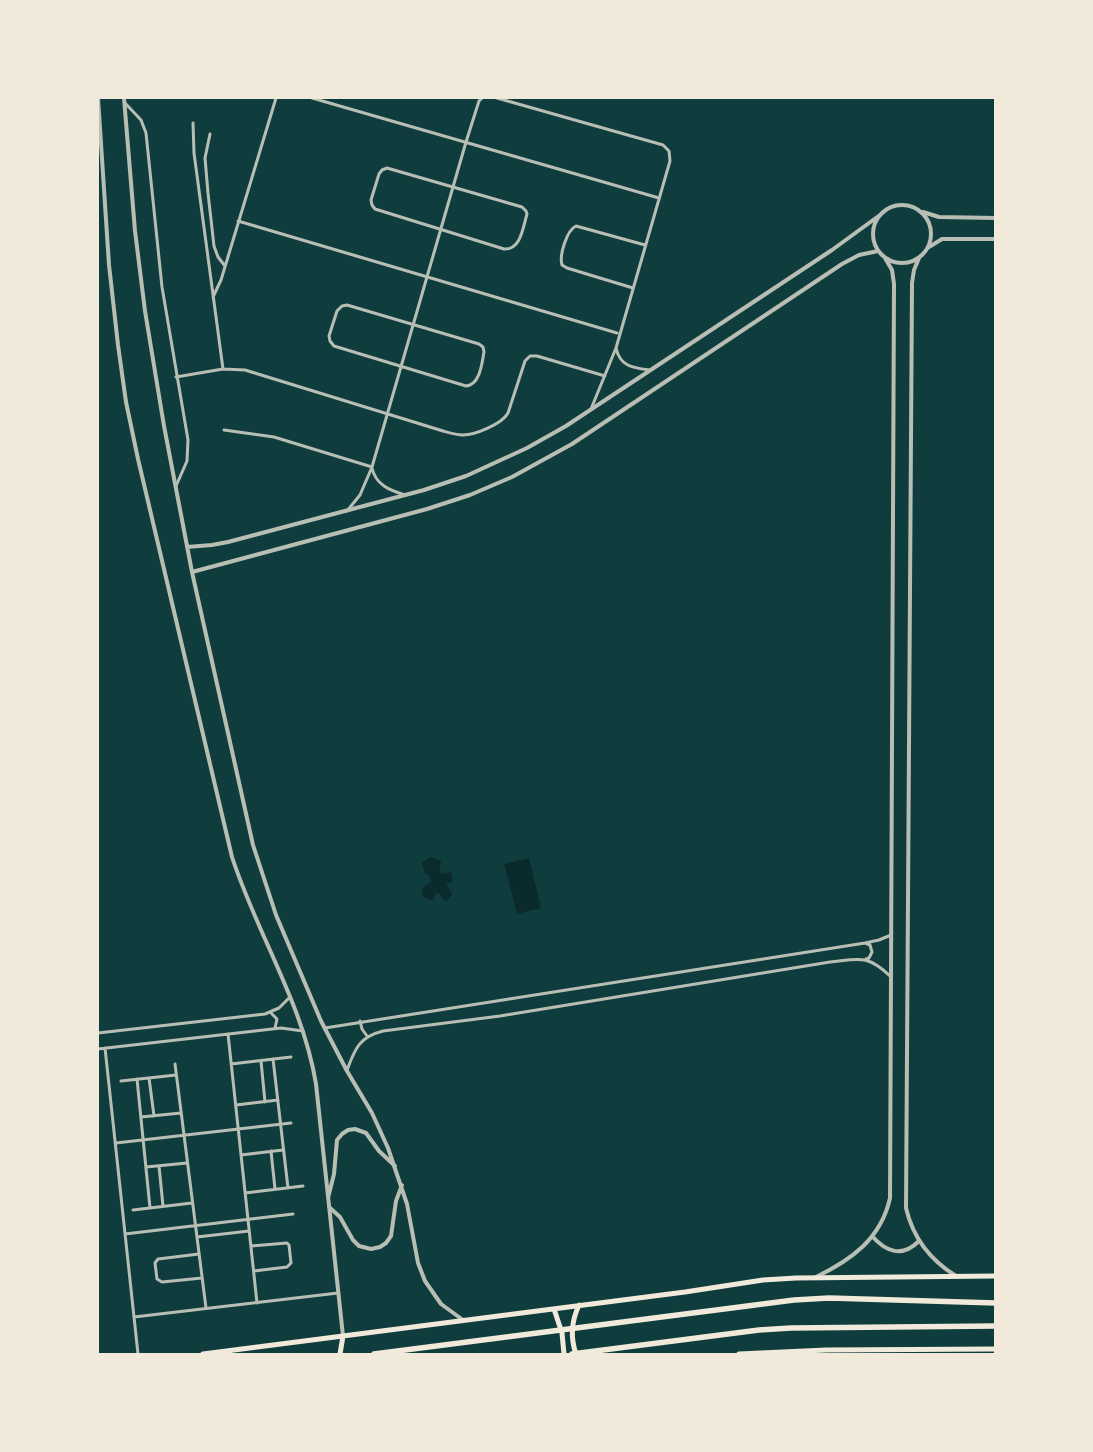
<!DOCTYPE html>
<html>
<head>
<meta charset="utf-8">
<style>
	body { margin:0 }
	#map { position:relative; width:1093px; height:1452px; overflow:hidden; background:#0f3d3e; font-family:"Noto Sans",sans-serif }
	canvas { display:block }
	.frame { position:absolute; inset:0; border:99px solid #f1e9da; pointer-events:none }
</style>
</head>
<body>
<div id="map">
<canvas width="1093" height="1452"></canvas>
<div class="frame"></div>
</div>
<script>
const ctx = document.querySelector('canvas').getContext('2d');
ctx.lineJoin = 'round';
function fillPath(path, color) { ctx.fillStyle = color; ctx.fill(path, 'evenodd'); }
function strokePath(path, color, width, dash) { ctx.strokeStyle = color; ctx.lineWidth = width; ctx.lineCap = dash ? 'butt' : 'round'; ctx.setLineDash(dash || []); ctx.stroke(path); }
fillPath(new Path2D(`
	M430,857l10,3 1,4 -2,7 3,3 7,-2 3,2v8l-6,2 6,9 -1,3 -5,5 -3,-1 -4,-7h-3l-3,7h-4l-6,-4c-3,-9 2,-10 8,-14 0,-6 -2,-7 -6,-9l-3,-10z
	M529,858l12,50 -24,6 -13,-50z`), '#0a2a2b');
strokePath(new Path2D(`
	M312,98l347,100
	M497,98l166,47 6,6 1,10 -54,187 -25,61
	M125,103l16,17 5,13 16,154 26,153 -1,21 -11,25
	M193,123l1,30 29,216
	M210,134l-5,24 3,35 6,53 4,11 7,9
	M387,168l135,39 4,4 1,3c-4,13 -6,36 -23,35l-129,-40 -3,-4 -1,-5 8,-26 3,-4z
	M238,221l379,112
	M633,288l-66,-20 -5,-3c-3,-10 5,-35 14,-39l69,19
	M213,297l8,-17 55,-182
	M347,305l132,39 4,3 1,5c-2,11 -4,33 -18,34l-132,-40 -4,-5 -1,-5 8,-25 5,-5z
	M616,348c4,19 18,20 34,22
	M176,377l47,-8 22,1 198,61c7,2 13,4 20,4 12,0 39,-11 45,-22l17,-52 5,-5h7l68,20
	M224,430l50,7 98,30
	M372,468c4,17 17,22 33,27
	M347,511l13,-16 12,-28 94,-325 13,-41 3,-3
	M865,943l5,2 2,7 -3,6 -3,1
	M271,1013l6,6 -2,9
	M360,1021l2,8 5,7
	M325,1028l540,-85 14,-3 12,-5
	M98,1033l167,-19 14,-6 11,-11
	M228,1034l29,269
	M105,1048l33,306
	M98,1049l183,-21 22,3
	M273,1059l15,129
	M261,1061l4,41
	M175,1064l31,244
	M231,1064l60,-7
	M347,1070c8,-21 12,-33 36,-39l117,-15 330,-54c29,-3 37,-8 60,14
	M149,1078l5,38
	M137,1079l13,129
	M121,1081l55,-6
	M236,1105l42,-5
	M141,1117l40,-4
	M116,1143l175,-20
	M271,1151l4,38
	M241,1155l42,-5
	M159,1166l4,40
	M146,1167l41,-4
	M245,1193l58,-7
	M133,1210l59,-7
	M125,1234l168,-20
	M197,1237l52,-6
	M251,1246l36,-3 2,2 2,18 -4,4 -33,4
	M199,1254l-41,5 -3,4 2,16 5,3 40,-4
	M134,1317l204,-24`), '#b8beb3', 3);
strokePath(new Path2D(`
	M98,98l11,167 9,80 8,57 12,57 94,398c25,77 71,147 84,227l27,252
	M124,98l11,133 10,80 19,115 28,146 61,273 23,70 45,106 26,50 25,42 16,35 19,56 11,59 7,18 16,23 22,16
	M873 234a29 29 0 1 1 58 0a29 29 0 1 1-58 0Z
	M923,212l16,5 57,1
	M929,247l13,-8h54
	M919,258l-5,12 -2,13 -6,925c7,30 24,52 50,68
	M187,547l25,-2 16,-3 196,-52 42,-14 61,-28 39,-22 266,-176 48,-35
	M192,572l235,-63 43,-14 42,-18 60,-33 270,-180 17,-9 19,-4
	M328,1198l6,-24 3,-34 5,-6 6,-4 7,-1 11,4 13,18 16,15
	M329,1207l11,10 13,23 6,6 12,3 9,-2 6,-4 5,-7 5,-35 6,-16
	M872,1236c14,16 30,22 47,5
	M816,1277c35,-17 65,-38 74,-79l4,-914 -2,-14 -7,-12`), '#b8beb3', 4);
strokePath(new Path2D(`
	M554,1309l8,24 2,21
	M203,1354l482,-62 78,-12 33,-2 200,-2
	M340,1354l3,-18
	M576,1354c-6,-17 -5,-32 3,-49
	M739,1354l87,-4 170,-1`), '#f1e9da', 5);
strokePath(new Path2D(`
	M374,1354l420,-54 35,-2 167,5
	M572,1354l187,-24 32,-2 205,-2`), '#f1e9da', 5.5);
</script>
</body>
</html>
